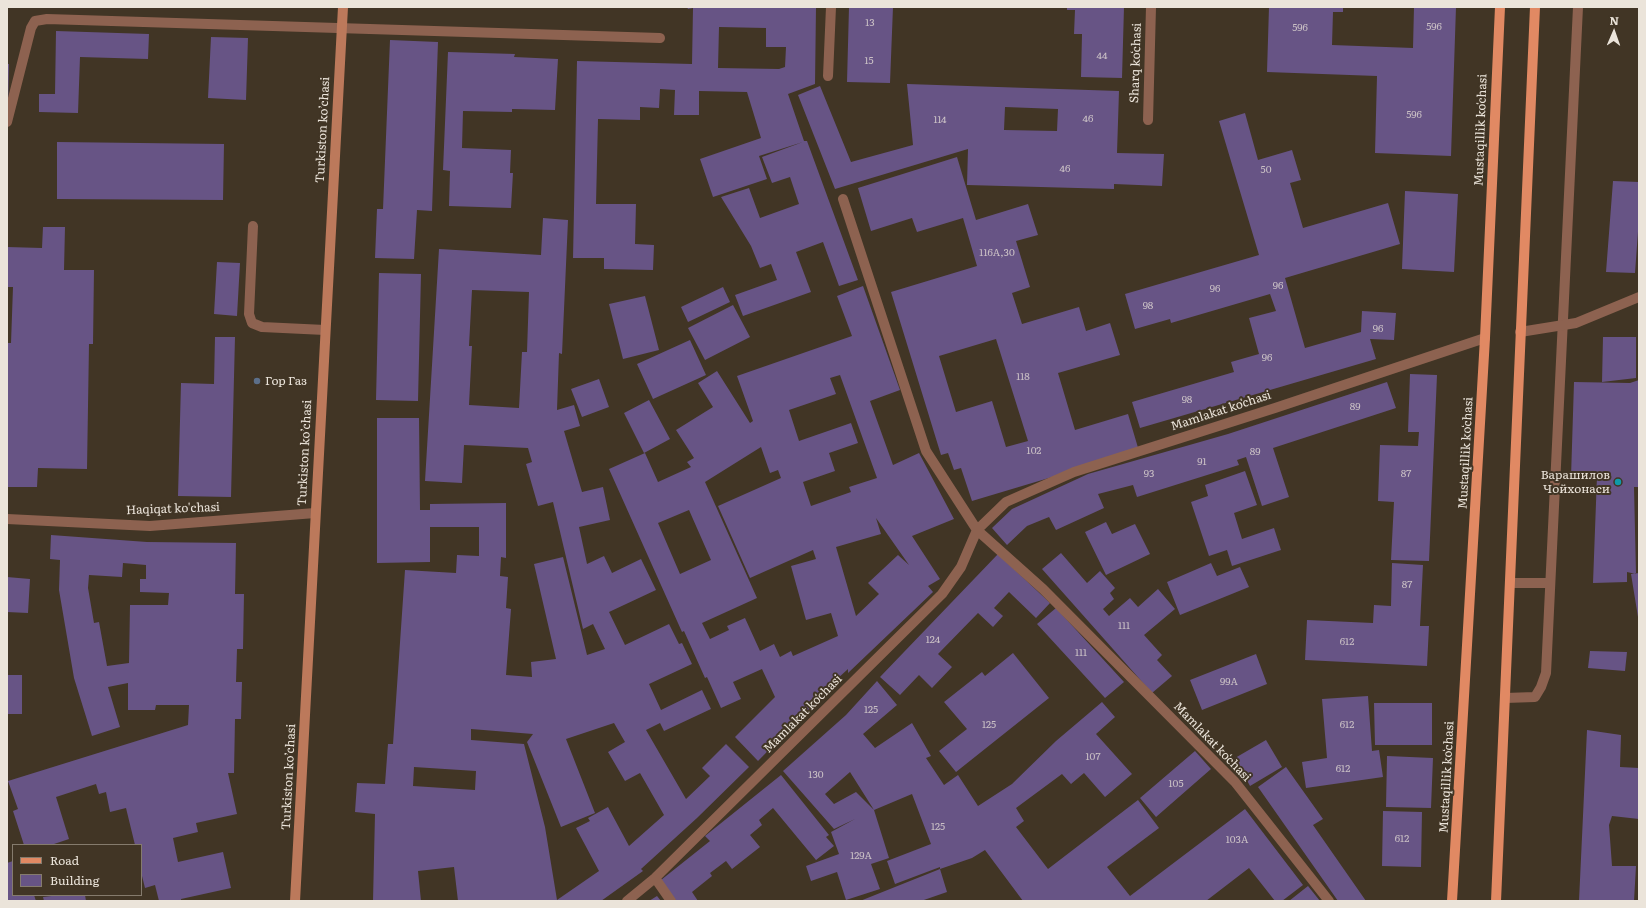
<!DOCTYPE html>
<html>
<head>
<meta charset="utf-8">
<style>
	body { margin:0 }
	#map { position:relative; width:1646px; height:908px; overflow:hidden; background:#413525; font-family:Literata,serif }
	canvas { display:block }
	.frame { position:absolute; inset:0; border:8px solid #ebe4da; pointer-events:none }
	.legend { position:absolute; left:12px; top:844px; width:130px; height:52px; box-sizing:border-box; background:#413525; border:1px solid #857b6d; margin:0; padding:5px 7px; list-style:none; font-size:12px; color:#ebe4da }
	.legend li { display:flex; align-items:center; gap:8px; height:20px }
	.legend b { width:20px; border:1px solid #857b6d }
	.north { position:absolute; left:1594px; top:12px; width:40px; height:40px; -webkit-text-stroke:3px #413525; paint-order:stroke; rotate:2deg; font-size:11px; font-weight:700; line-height:16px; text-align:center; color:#ebe4da }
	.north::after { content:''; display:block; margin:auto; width:14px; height:18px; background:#ebe4da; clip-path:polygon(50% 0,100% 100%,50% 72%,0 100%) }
</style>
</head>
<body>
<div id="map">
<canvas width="1646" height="908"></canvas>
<div class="frame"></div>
<ul class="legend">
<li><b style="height:5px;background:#e18963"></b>Road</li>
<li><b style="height:11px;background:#675485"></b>Building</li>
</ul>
<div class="north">N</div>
</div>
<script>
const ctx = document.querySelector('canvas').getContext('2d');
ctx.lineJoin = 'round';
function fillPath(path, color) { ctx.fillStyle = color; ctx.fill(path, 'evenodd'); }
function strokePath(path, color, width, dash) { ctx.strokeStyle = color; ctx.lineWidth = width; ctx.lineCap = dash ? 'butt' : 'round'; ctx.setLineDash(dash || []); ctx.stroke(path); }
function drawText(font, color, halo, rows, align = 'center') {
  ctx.font = font + ' Literata,serif'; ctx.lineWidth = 4; ctx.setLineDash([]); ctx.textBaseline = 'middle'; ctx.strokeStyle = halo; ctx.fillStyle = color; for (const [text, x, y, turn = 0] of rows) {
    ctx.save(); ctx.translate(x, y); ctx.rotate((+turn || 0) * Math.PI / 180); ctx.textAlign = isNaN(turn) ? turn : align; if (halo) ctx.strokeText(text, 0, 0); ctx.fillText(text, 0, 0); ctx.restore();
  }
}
fillPath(new Path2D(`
	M687,7h129l-1,77 -27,10 16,47h3l51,139 -19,6 -16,-44 -27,10 15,40 -68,24 -8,-21 42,-15 -6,-16 -11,4 -9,-22 -30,-49 28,-9 11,30 39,-14 -9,-27 -18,6 -10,-26 41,-15 -44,14 8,23 -54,18 -13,-38 61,-21 -14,-46 -48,-1v24h-25l1,-25 -15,-1 -1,19 -19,-1v13l-42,-1 -2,85h40l-1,40 19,1 -1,25 -49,-1v-11h-31l4,-197 115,3 1,-56 -5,1zM719,27l47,1v19h20l-1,20 -6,2 -61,-1z
	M849,7h44l-3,76 -43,-1z
	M1067,7h57l-2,71 -41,-1 1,-43h-8l1,-24h-8z
	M1269,7h74v5h-10l-1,33 81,3 1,-41h42l-5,149 -76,-3 2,-77 -110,-4z
	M56,31l93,3 -1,25 -68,-2 -2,56 -39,-1v-18h16z
	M211,37l37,1 -2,62 -38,-2z
	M390,40l48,2 -6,169 -15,-1 -3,49 -39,-1 2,-49h6z
	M448,52l67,2 -1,3 44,2 -3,51 -43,-1v3l-49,-1 -1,37 49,2 -1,23h3l-2,35 -62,-2 1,-35 -7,-1z
	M7,64h2l-1,43h-1z
	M907,84l212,7 -2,62 47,1 -2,32 -48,-2v5l-147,-4 1,-36 -133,40 -37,-94 22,-9 31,76 62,-17zM1005,107l53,2 -1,22 -53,-1z
	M1245,113l13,47 34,-10 9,30 -11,3 13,45 85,-25 12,41 -115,34 20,70 56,-16 1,-21 34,2 -2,27 -24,-1 6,20 -236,69 -8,-26 102,-30 -3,-10 28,-8 -10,-36 27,-7 -6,-17 -99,29 -1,-4 -35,10 -10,-35 134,-39 -40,-134z
	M57,142l167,2 -1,56 -166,-1z
	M957,157l19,63 52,-16 10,31 -22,6 14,46 -18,6 10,31 57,-17 7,24 24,-8 10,32 -62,18 17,57 53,-16 11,37 -167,50 -11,-33 -7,2 -6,-17 -7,2 -50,-163 86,-26 -14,-48 -46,14 -5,-14 -41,13 -13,-43zM996,339l32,102 -22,6 -14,-46 -36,11 -17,-56z
	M1613,181l26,1v36l-4,55 -29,-1z
	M1405,191l53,3 -4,78 -52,-3z
	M543,218l25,2 -6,134 -3,-1 -2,57 17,-5 6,21 -16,5 18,61 21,-5 7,33 -31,7 8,37 17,-8 8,17 29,-14 15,31 -47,22 16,33 44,-21 10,20 3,-1 10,21 -43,20 12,26 41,-20 9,19 -47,22 -4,-8 -14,7 40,69 24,-23 -8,-8 24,-24 23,23 -52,51 -56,51 2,2 -42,30h-143l-4,-34 -36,4 3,30h-48l2,-87 -20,-2 2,-29 28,1 3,-40h5l12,-174 51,3 1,-18 22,1v-29h-49v35l-53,1v-145h42l1,92h10v-6l76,-1v55l-5,-1 -1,19 8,1 -2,31 5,1 -5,66 26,2 -1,-15 25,-3 -22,-95 29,-7 24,98 18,-6 -12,-25 -10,5 -30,-127 -15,4 -12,-42 6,-2 -4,-14 -64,-3 -2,38 -37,-2 14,-232 102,6zM472,290l57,2 -2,60h-5l-3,56 -50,-3 3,-59h-3zM614,723l11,19 -17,10 17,29 15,-8 24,42 -35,31 -21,-39 -20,11 2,3 -14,7 23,43 -42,29 -12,-73 -21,-83 -53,-4v-11l62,5 -6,8 34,85 34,-14 -29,-74zM414,767l62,4 -1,19 -62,-4z
	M43,227h22l-1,43h30l-1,74h-4l-2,125 -49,-1 -1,19h-30v-144h4l2,-56h-6v-40l35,1z
	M217,262l23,1 -3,53 -23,-2z
	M379,273l42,1 -3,127 -42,-1z
	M863,286l37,104 -30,11 23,64 26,-12 35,66 -42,17 28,43 -12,7 5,6 -85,81v-4l-35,32 1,3 -56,57 -23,-24 40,-40 -13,-28 -29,13 8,17 -20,9 -14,-31 -2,1 -21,-47 -2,1 -73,-163 36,-16 13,29 33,-15 -4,-5 7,-4 -18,-28 37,-23 -15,-24 19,-12 33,52 3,-2 -16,-45 115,-40 -15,-40zM840,375l37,103 -28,9 2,5 -40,14 -8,-24 32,-11 -6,-18 29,-10 -7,-20 -52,18 -10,-31 47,-16 -6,-16zM761,447l9,26 8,-3 3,8 -63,28 32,72 63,-28 3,9 -25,7 15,54 25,-7 7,23 -45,20 -2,-5 -11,6 -6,-13 -14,7 -15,-33 -18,8 2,4 -19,9 -8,-16 55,-25 -52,-116zM689,510l22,50 -31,14 -22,-51zM876,518l33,47 -11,-10 -30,28 11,11 -23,22 -20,-69 45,-13z
	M723,287l7,15 -42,20 -7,-15z
	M645,296l14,54 -36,9 -14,-55z
	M733,305l17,32 -45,23 -17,-32z
	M215,337h20l-4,160 -53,-1 3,-113 33,1z
	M1603,337h33v41l-34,4z
	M690,340l16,35 -53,24 -16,-35z
	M1410,374l27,1 -8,186 -38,-1 3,-58 -16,-1 2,-56 38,1 1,-14h-11z
	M599,379l10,28 -27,10 -11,-28z
	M1639,380v107h-5l2,87 -9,-2v10l-34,1 4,-107 -26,1 3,-95 56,1z
	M1387,382l9,26 -123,40 16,49 -27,9 -16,-49 -9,3 2,5 -102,32 -4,-12 -35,9 6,14 -48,22 -7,-13 -22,9 -20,19 -15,-17 20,-19 76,-35 140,-40z
	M649,400l21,39 -26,14 -20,-40z
	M1245,471l12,34 -23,8 8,26 32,-11 7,22 -49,16 -5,-16 -18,6 -18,-54 17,-6 -3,-11z
	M1106,522l6,12 23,-10 15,30 -44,21 -21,-43z
	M51,535l96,7 89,1 -1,51h9l-1,55h-6l-1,33h6l-1,37h-6l-1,54h-6l9,41 -41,9 2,9 -25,6 5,24 45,-10 8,36 -50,11v2h-22l-4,-16 -10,3 -4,-16v-27h-6l-9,-37 -16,4 -4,-20 -7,2 -3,-10 -40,13 13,42 -18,6h-27l-11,-34 5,-2 -10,-28 180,-56 1,-20h-33l-1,5h-27v-27l-20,4 12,40 -28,9 -18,-58 -15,-88 1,-30 -10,-1zM123,563l23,2v14h-6v13l29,1 -1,12h-38l-1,58 -22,3 -8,-44 -5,1 -6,-35 1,-13 33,2z
	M1061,553l26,30 13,-12 15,17 -5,5 4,6 -11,10 6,7 21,-18 8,9 20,-18 17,20 -31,26 18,20 -5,5 15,16 -20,17 -110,-124z
	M998,554l52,49 -14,15 -27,-26 -15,16 9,8 -10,11 -15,-14 -40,41 14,13 -20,21 -13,-13 -19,20 -20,-18z
	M1211,563l6,13 23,-9 9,20 -69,28 -13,-33z
	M1392,563l31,2 -3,61h9l-2,40 -122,-6 2,-40 66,3 1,-18 17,1z
	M1639,573v44h-1l-7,-43z
	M7,577l23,2 -2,34 -21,-1z
	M1056,608l68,74 -19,16 -68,-74z
	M1590,651l37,1 -2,19 -37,-3z
	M1013,653l36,45 -93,74 -17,-21 28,-22 -23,-27 38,-30 3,4z
	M1256,654l11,30 -65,26 -12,-30z
	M7,675h15v39h-15z
	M877,681l20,24 -34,29 12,14 37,-25 19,33 -5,2 18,27 14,-10 20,31 34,-22 44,-43 46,-39 13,15 -19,17 36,40 -27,23 -21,-24 -13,11 -9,-10 -46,34 8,13 -8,6 32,42 90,-69 21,28 -52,39 23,29 115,-87 58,76 -21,16h-7l-26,-33 -43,33h-183l-38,-51 -13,8 -32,11v-2l-45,17 -8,-23 44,-17 -19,-50 -38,16 15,48 -18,6 9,25 -34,11 -9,-28 -26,9 -5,-15 33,-12 -8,-22 24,-13 -21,10 -51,-58 63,-56zM850,772l24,38 -18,-18 -22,12 -9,-10z
	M1368,696l4,55 7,-1 4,27 -77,11 -4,-26 25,-4 -5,-59z
	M1374,703h58v42h-57z
	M1587,730l34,5 -1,32 19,1v51l-27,-3 -3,9 3,41h24l-2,35h-55z
	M1266,740l16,27 -32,19 -15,-28z
	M1195,751l16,18 -55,48 -16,-19z
	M1387,756l46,2 -2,50 -45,-1z
	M1286,767l37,52 -10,6 53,76h-28l-80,-114z
	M781,775l48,60 -3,2 8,9 -18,14 -43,-52 -14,12 3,5 -12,10 10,12 -28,22 -6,-8 -16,12 2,3 -20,16 6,9h-22l-15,-21 49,-39 -5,-5z
	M1383,811l39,1 -1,55 -39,-1z
	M13,861v34h21l2,6h-29v-38z
	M940,869l7,23 -26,9h-61z
	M1308,886l12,15h-31z
	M60,895h25l1,6h-42l-1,-4z
	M657,896l4,5h-12z`), '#675485');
strokePath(new Path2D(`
	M253,226l-4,88 3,9 10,4 63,3
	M1510,583h40
	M1505,698l30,-1 6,-10 5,-14 32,-666`), '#8d6250', 10);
strokePath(new Path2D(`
	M828,76l3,-69
	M1148,120l3,-113
	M7,122l24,-94 4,-7 12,-2 613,19
	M843,199l83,252 51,79 66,59 192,193 94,119
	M1520,332l56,-9 63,-26
	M7,519l143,7 165,-13
	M655,878l16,23
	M627,901l28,-23 287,-284 19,-27 16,-37 29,-28 68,-30 201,-64 210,-70`), '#8d6250', 10);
strokePath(new Path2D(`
	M295,901l48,-894`), '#bc795b', 10);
strokePath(new Path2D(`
	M1452,901l33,-563 15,-331
	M1496,901l39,-894`), '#e18963', 10);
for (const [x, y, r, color] of [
	[257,381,4,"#5c6f8a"],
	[1618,482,4,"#0f9aa8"]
]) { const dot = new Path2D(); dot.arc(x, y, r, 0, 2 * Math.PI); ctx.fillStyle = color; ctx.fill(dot); strokePath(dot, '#413525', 1.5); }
drawText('10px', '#cac0c5', null, [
	["13",870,23],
	["596",1434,27],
	["596",1300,28],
	["44",1102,56],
	["15",869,61],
	["596",1414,115],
	["46",1088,119],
	["114",940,120],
	["46",1065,169],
	["50",1266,170],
	["116А,30",997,253],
	["96",1278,286],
	["96",1215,289],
	["98",1148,306],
	["96",1378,329],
	["96",1267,358],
	["118",1023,377],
	["98",1187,400],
	["89",1355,407],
	["102",1034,451],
	["89",1255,452],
	["91",1202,462],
	["93",1149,474],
	["87",1406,474],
	["87",1407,585],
	["111",1124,626],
	["124",933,640],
	["612",1347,642],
	["111",1081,653],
	["99А",1229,682],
	["125",871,710],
	["125",989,725],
	["612",1347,725],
	["107",1093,757],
	["612",1343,769],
	["130",816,775],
	["105",1176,784],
	["125",938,827],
	["612",1402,839],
	["103А",1237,840],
	["129А",861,856]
]);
drawText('12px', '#ebe4da', '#413525', [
	["Sharq koʻchasi",1136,63,-88],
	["Turkiston ko’chasi",323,130,-87],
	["Mustaqillik koʻchasi",1481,130,-88],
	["Mamlakat koʻchasi",1221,411,-18],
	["Turkiston ko’chasi",305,453,-87],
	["Mustaqillik koʻchasi",1466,453,-87],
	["Haqiqat ko'chasi",173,509,-2],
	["Mamlakat koʻchasi",803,714,-45],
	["Mamlakat koʻchasi",1212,742,46],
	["Turkiston ko’chasi",289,777,-87],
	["Mustaqillik koʻchasi",1447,777,-87]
]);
drawText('12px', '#ebe4da', '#413525', [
	["Гор Газ",265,381],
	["Варашилов",1610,475,"right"],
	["Чойхонаси",1610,489,"right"]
], 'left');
</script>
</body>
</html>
